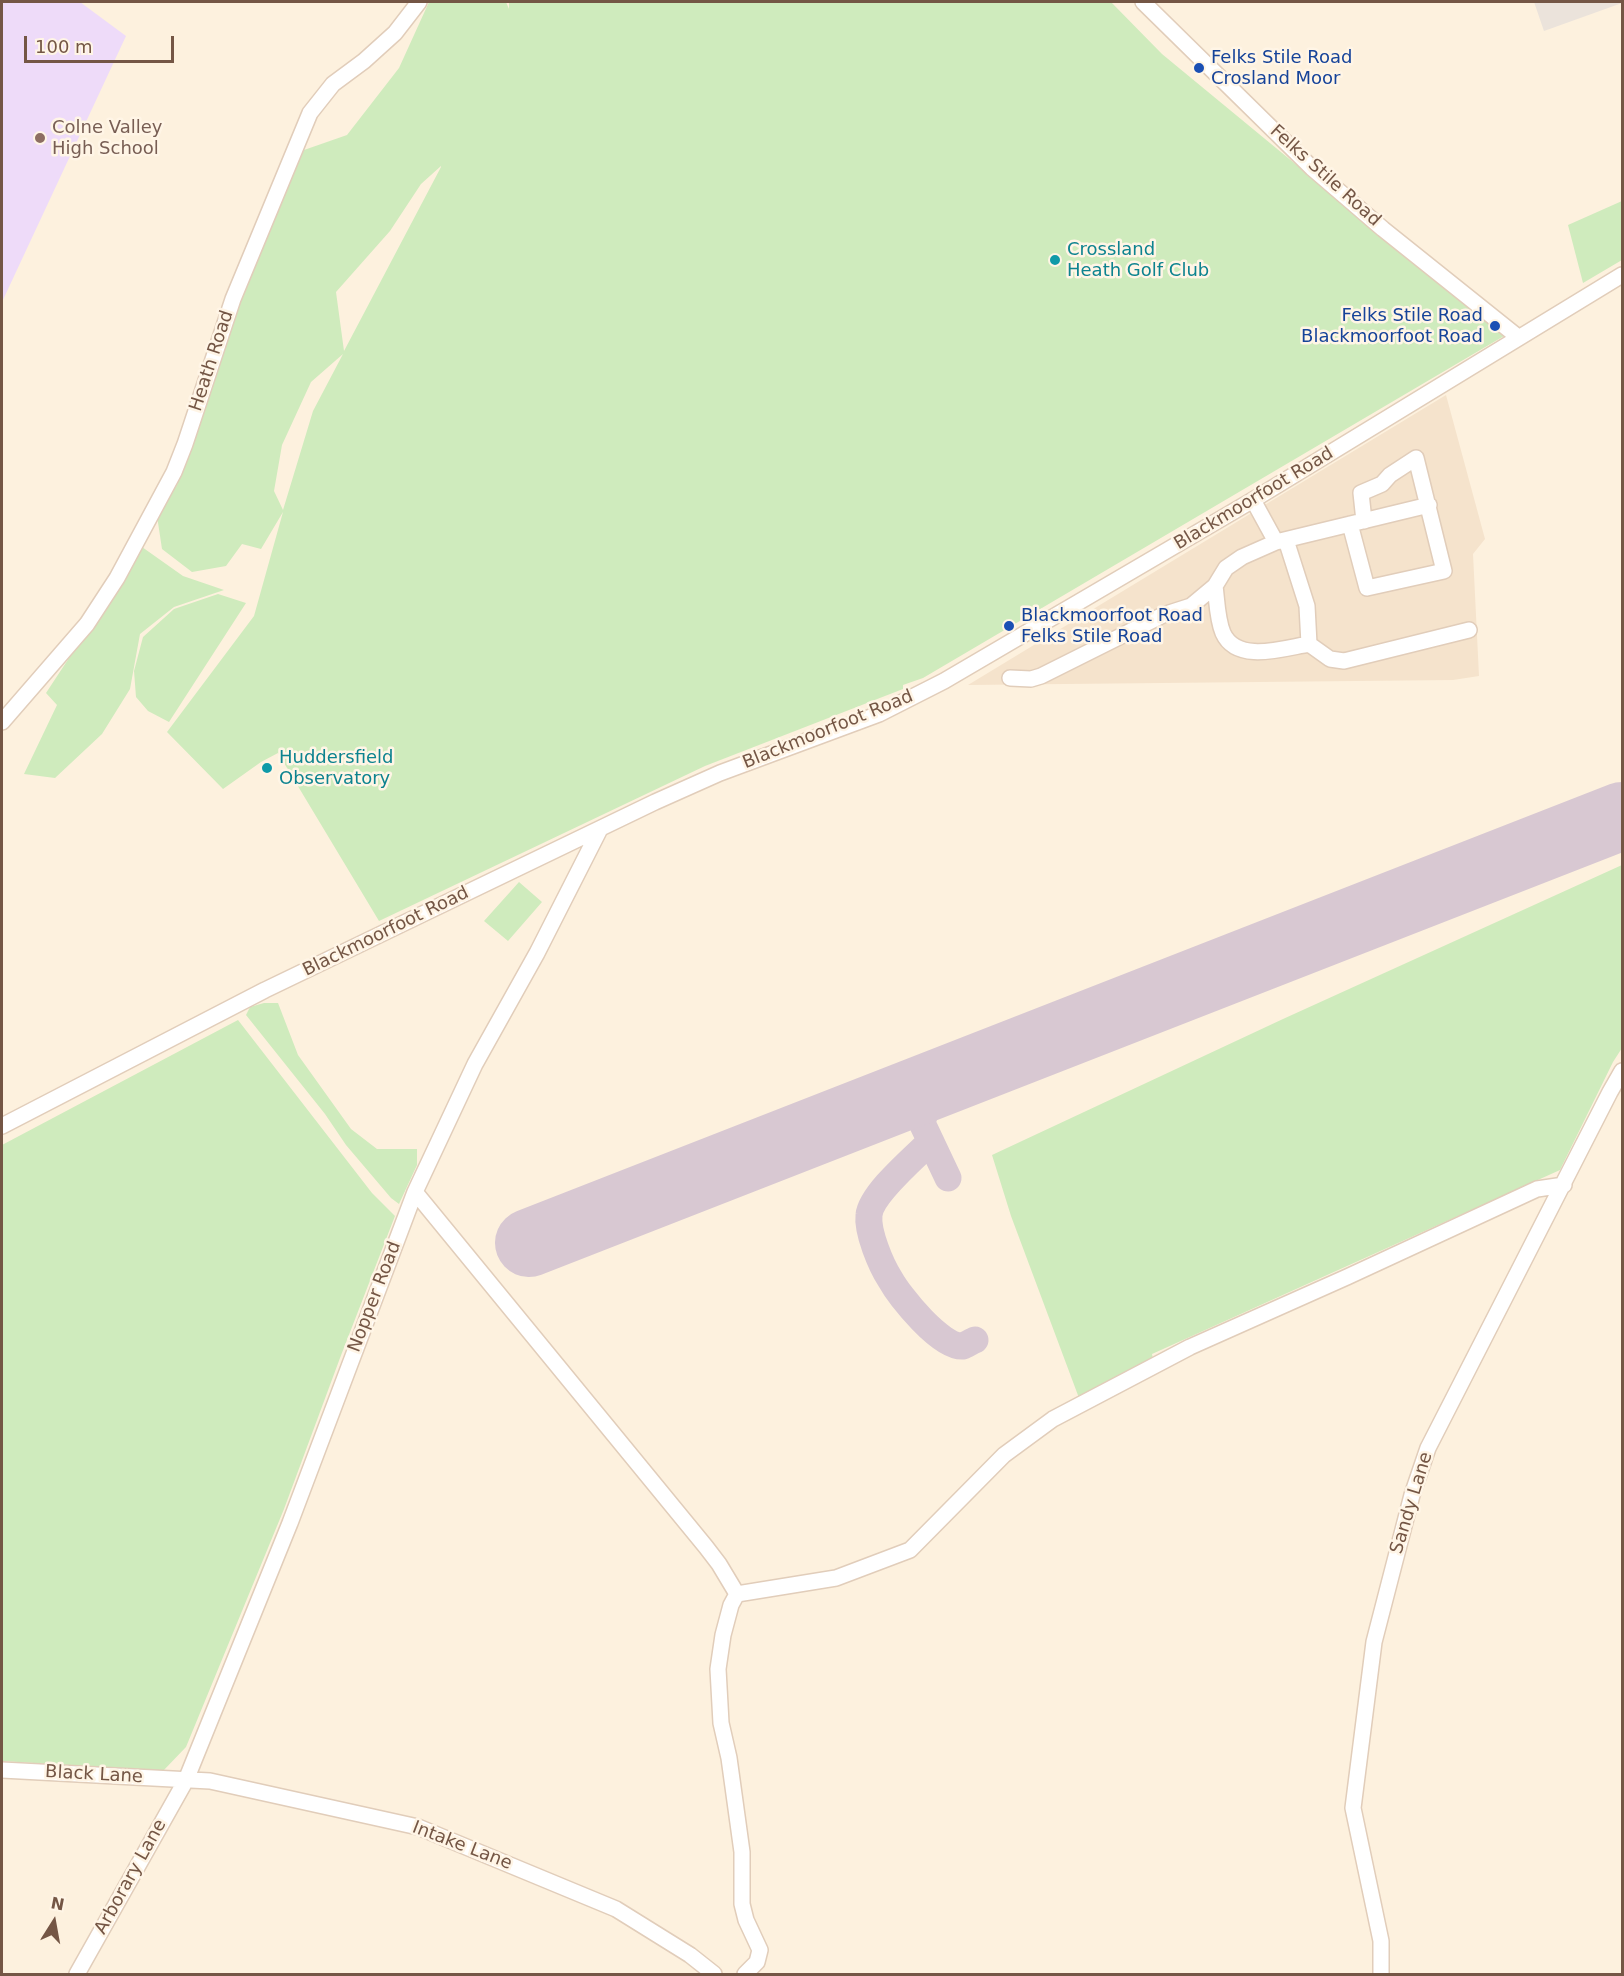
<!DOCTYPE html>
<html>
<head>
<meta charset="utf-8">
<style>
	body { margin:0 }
	#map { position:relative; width:1624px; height:1976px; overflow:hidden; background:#fdf1de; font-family:"DejaVu Sans",sans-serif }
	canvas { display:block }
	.frame { position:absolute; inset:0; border:3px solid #745645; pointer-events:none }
	.north { position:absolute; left:24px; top:1892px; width:60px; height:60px; -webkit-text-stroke:4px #fff5e6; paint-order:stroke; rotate:11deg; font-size:16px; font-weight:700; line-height:24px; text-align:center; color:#745645 }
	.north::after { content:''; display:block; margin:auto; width:21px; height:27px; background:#745645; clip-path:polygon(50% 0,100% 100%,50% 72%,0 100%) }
	.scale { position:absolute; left:24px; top:36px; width:150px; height:27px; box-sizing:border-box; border:3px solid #745645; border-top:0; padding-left:8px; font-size:18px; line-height:21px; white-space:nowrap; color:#745645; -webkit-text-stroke:4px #fff5e6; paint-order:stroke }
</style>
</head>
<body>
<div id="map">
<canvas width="1624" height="1976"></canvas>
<div class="frame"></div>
<div class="north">N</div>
<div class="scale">100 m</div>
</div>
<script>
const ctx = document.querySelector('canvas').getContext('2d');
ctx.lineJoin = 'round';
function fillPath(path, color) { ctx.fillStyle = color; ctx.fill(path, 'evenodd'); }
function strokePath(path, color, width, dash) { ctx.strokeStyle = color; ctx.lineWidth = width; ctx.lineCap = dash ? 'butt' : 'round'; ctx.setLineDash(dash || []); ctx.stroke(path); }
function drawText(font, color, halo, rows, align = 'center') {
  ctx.font = font + ' "DejaVu Sans",sans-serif'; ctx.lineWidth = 5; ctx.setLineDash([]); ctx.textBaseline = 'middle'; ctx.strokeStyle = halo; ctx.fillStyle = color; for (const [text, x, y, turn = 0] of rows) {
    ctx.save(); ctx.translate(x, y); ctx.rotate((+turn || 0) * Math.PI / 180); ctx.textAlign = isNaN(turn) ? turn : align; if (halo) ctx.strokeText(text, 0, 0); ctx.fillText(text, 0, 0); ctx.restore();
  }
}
fillPath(new Path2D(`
	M1446,395l39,144 -12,15 6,122 -26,4 -485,5z`), '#f5e3cc');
fillPath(new Path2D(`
	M1534,2h88v1l-78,28z`), '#ebe3db');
fillPath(new Path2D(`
	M2,2h78l46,34 -124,266z`), '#eedbf9');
fillPath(new Path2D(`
	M429,2h77l3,7v-7h602l51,52 342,282 -581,342 -20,7v4l-198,77 -326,155 -101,-168 -17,9 -38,27 -56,-57 87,-116 29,-104 -22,37 -19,-5 -16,22 -34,6 -30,-23 -5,-33 20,-31 68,-201 59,-134 43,-15 52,-67zM441,166v1l-97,184 -8,-59 54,-61 31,-47zM343,354l-30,57 -30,99 -9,-19 8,-46 29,-63z
	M1622,201v59l-39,23 -15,-58z
	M142,547l41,29 41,14 -50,17 -34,27 -10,55 -28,45 -47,44 -31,-4 33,-69 -11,-12z
	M218,594l28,9 -77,119 -21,-11 -12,-14 -2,-26 9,-34 31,-28z
	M1622,865v183l-9,14 -53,108 -408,184 1,5 -74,39 -68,-182 -19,-61 291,-136z
	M519,882l23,20 -34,39 -24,-20z
	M264,1003h14l20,52 53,74 26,20h40v16l-18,39 -8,-6 -45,-53 -21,-31 -79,-99 4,-8z
	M238,1020l134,173 23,23 -55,142 -56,151 -98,238 -23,24 -161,-10v-616z`), '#cfebbd');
strokePath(new Path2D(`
	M930,1142c-16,16 -59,52 -61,73 -2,17 12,50 21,64 10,18 51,69 73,67 3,-1 9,-5 12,-6
	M948,1178l-26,-55 4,-14 31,-32`), '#d8c8d2', 27);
strokePath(new Path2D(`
	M529,1243l1093,-427`), '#d8c8d2', 68);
const minor = new Path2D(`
	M1143,2l169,166 71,61 135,108
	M1253,500l23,42
	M1350,524l17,64 77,-17 -28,-113 -26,17 -8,9 -21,9 3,28
	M1286,540l21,66 2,38
	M1215,586c2,14 2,33 8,47 14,31 61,15 86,11
	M1309,644l21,15 14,2 125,-31
	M1010,678l21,1 10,-3 122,-61 28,-9 24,-20 11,-18 16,-11 34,-15 153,-37
	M2,722l85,-98 30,-46 57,-106 11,-28 48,-145 77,-186 23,-29 31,-23 31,-28 24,-31
	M2,1126l263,-136 390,-188 65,-29 159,-59 65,-33 309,-181 369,-225
	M415,1192l291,355 13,17 18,30
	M737,1594l99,-16 74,-28 94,-95 49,-36 137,-72 157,-70 190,-88 27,-4
	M737,1594l-6,11 -8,30 -5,34 3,54 8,35 13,94v52l4,16 14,30 -3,12 -12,12
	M2,1770l208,11 208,46 198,82 74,46 24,19
	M77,1974l109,-194 104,-257 125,-331 60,-128 62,-111 63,-124
	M1381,1974v-33l-28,-133 21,-166 38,-147 16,-47 182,-356 12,-21`);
strokePath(minor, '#e1cdba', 18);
strokePath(minor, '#fff', 15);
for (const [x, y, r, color] of [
	[1199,68,6,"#1a4fb4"],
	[40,138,6,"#8d6e63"],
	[1055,260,6,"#0f9aa8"],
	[1495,326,6,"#1a4fb4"],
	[1009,626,6,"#1a4fb4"],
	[267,768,6,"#0f9aa8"]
]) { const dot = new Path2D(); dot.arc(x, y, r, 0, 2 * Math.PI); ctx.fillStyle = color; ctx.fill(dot); strokePath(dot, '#fff5e6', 2); }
drawText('18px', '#164399', '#fff5e6', [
	["Felks Stile Road",1211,58],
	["Crosland Moor",1211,79],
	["Felks Stile Road",1483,316,"right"],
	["Blackmoorfoot Road",1483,337,"right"],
	["Blackmoorfoot Road",1021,616],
	["Felks Stile Road",1021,637]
], 'left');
drawText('18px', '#785e54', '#fff5e6', [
	["Colne Valley",52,128],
	["High School",52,149]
], 'left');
drawText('18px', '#745645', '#fff5e6', [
	["Felks Stile Road",1325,176,42],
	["Heath Road",212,361,-72],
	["Blackmoorfoot Road",1254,499,-31],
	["Blackmoorfoot Road",828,730,-22],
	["Blackmoorfoot Road",386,932,-26],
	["Nopper Road",375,1297,-69],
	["Sandy Lane",1412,1503,-73],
	["Black Lane",94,1775,3],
	["Intake Lane",462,1846,21],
	["Arborary Lane",131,1877,-61]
]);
drawText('18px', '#0d838f', '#fff5e6', [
	["Crossland",1067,250],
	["Heath Golf Club",1067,271],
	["Huddersfield",279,758],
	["Observatory",279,779]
], 'left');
</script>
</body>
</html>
